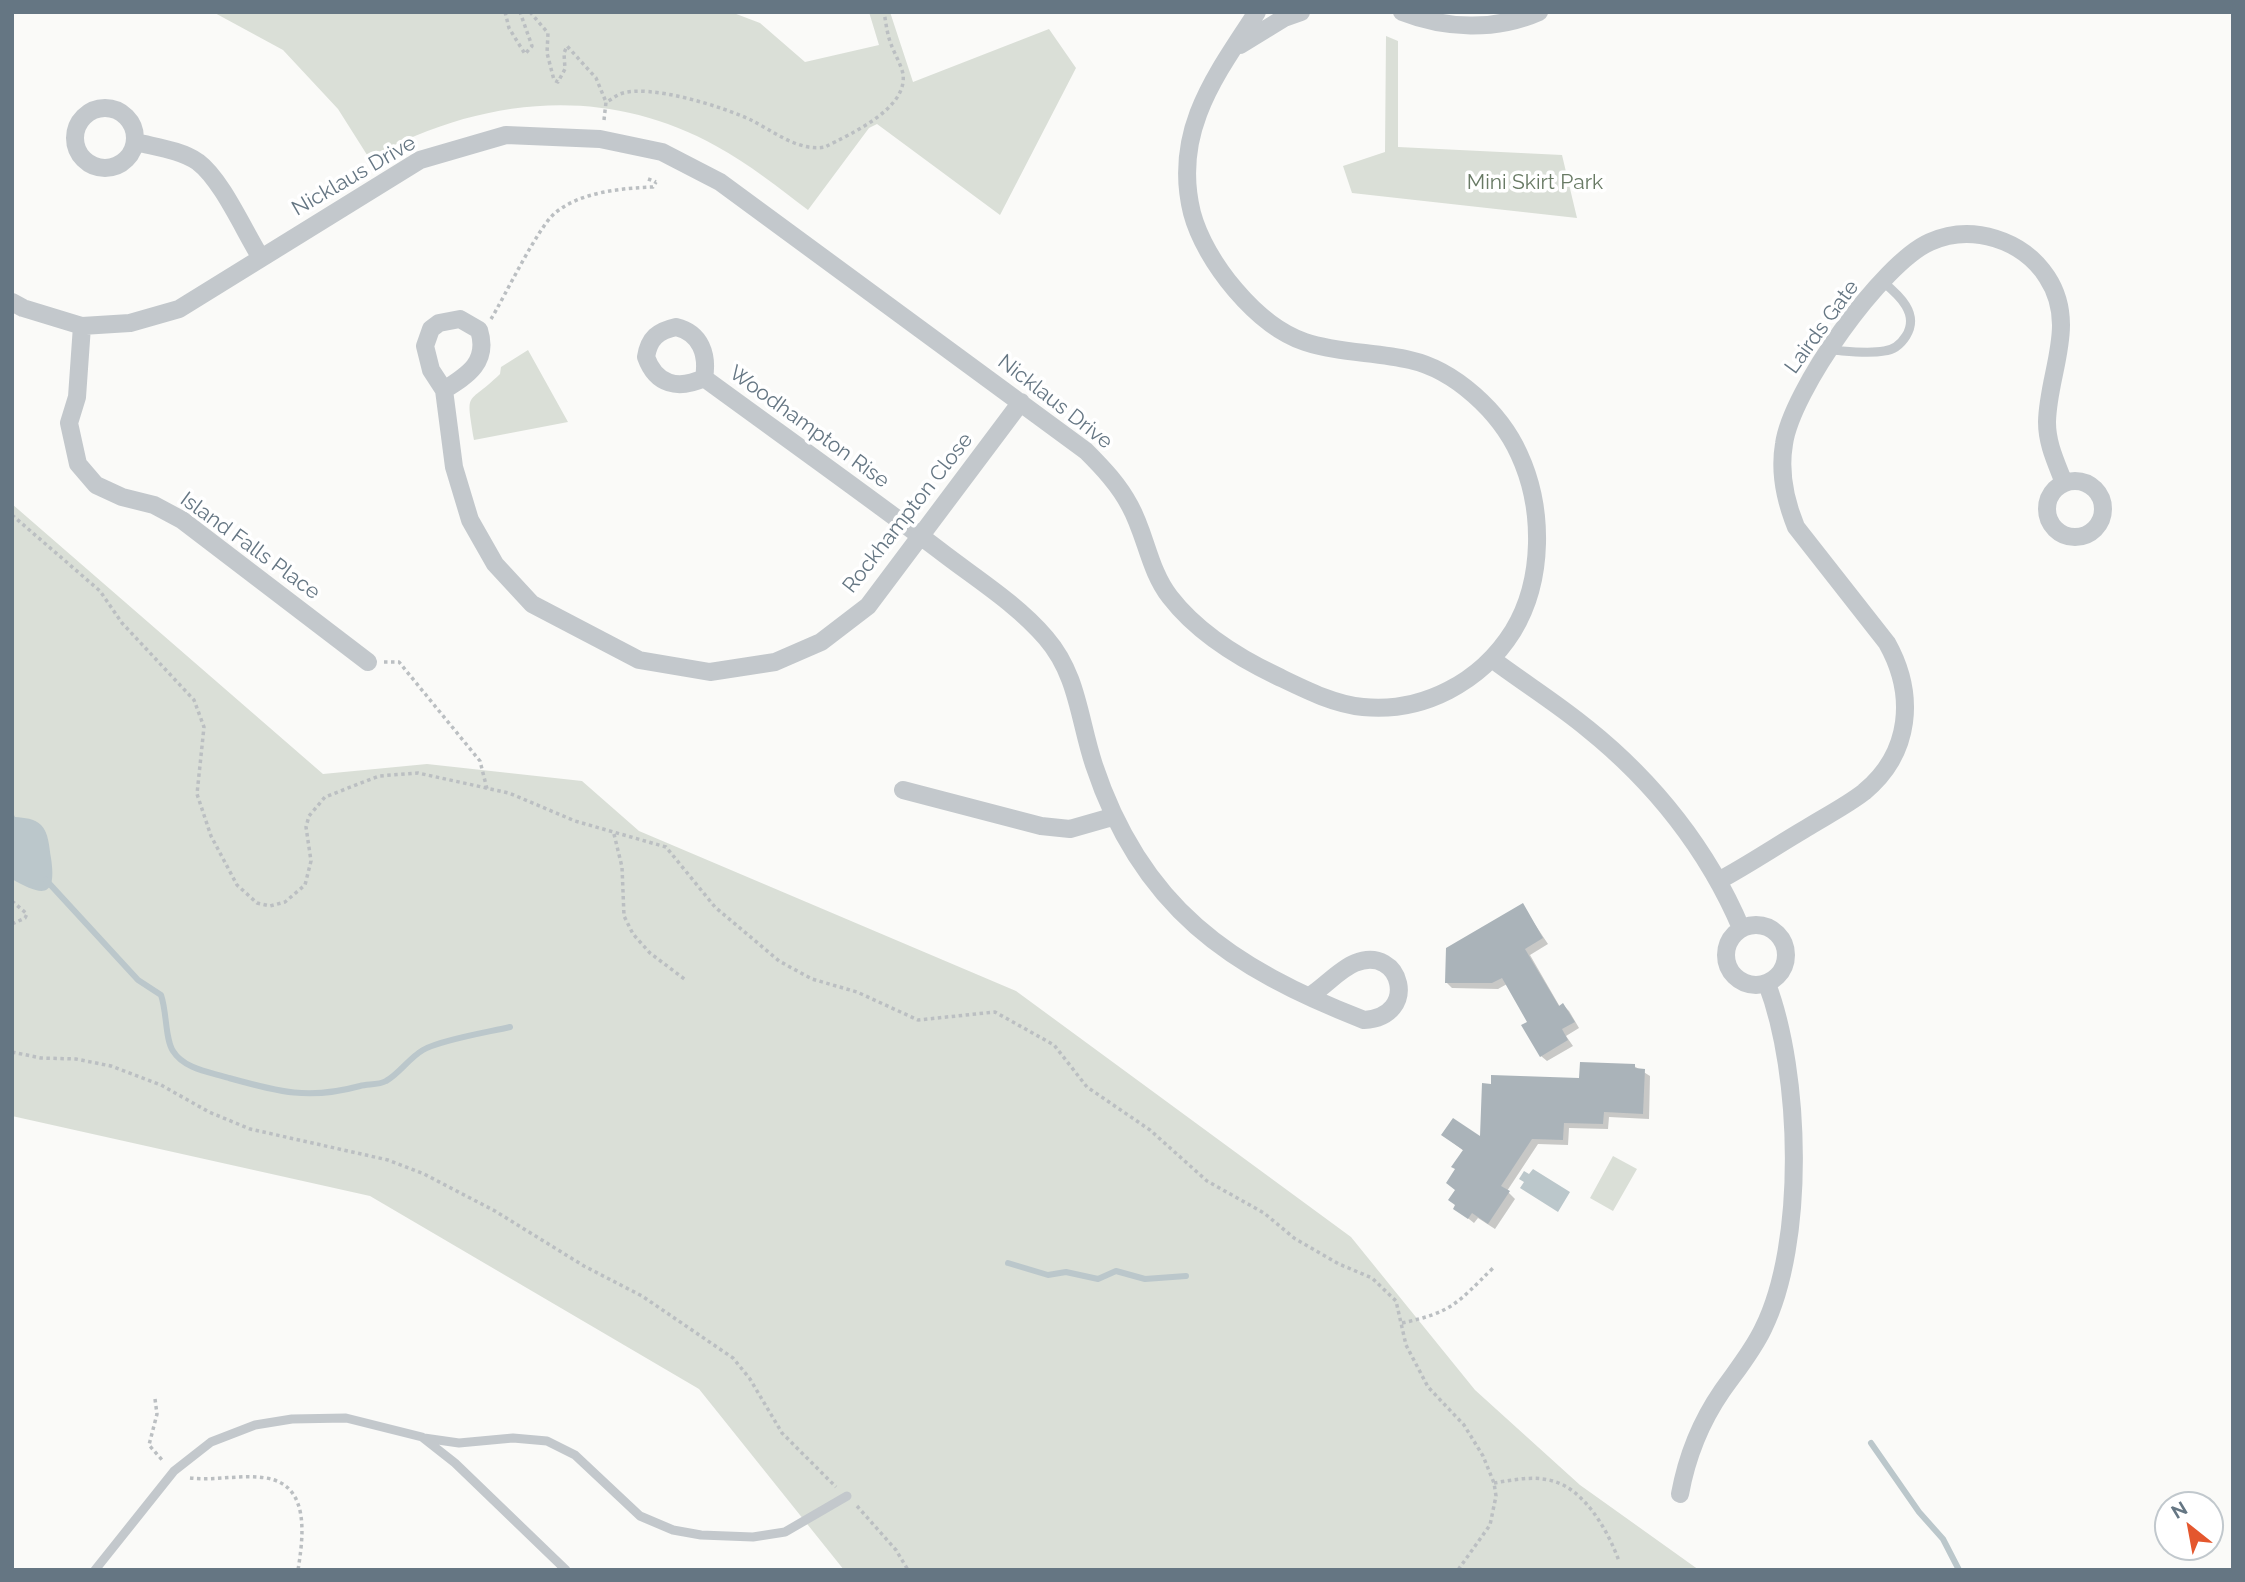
<!DOCTYPE html>
<html>
<head>
<meta charset="utf-8">
<style>
	body { margin:0 }
	#map { position:relative; width:2245px; height:1582px; overflow:hidden; background:#fafaf8; font-family:Raleway,sans-serif }
	canvas { display:block }
	.frame { position:absolute; inset:0; border:14px solid #657683; pointer-events:none }
	.north { position:absolute; left:2154px; top:1491px; width:70px; height:70px; box-sizing:border-box; background:#fff; border:2px solid #c1c8cd; border-radius:50%; rotate:329deg; font-size:19px; font-weight:700; line-height:28px; text-align:center; color:#657683 }
	.north::after { content:''; display:block; margin:auto; width:24px; height:32px; background:#e4572e; clip-path:polygon(50% 0,100% 100%,50% 72%,0 100%) }
</style>
</head>
<body>
<div id="map">
<canvas width="2245" height="1582"></canvas>
<div class="frame"></div>
<div class="north">N</div>
</div>
<script>
const ctx = document.querySelector('canvas').getContext('2d');
ctx.lineJoin = 'round';
function fillPath(path, color) { ctx.fillStyle = color; ctx.fill(path, 'evenodd'); }
function strokePath(path, color, width, dash) { ctx.strokeStyle = color; ctx.lineWidth = width; ctx.lineCap = dash ? 'butt' : 'round'; ctx.setLineDash(dash || []); ctx.stroke(path); }
function drawText(font, color, halo, rows, align = 'center') {
  ctx.font = font + ' Raleway,sans-serif'; ctx.lineWidth = 7; ctx.setLineDash([]); ctx.textBaseline = 'middle'; ctx.strokeStyle = halo; ctx.fillStyle = color; for (const [text, x, y, turn = 0] of rows) {
    ctx.save(); ctx.translate(x, y); ctx.rotate((+turn || 0) * Math.PI / 180); ctx.textAlign = isNaN(turn) ? turn : align; if (halo) ctx.strokeText(text, 0, 0); ctx.fillText(text, 0, 0); ctx.restore();
  }
}
fillPath(new Path2D(`
	M213,12h518l29,11 45,39 74,-17 -10,-33h21l23,70 136,-53 27,39 -76,147 -123,-91 -8,4 -61,82c-29,-22 -59,-46 -92,-64 -114,-63 -236,-48 -347,12l-31,-49 -55,-59z
	M1386,36l12,5v106l164,8 15,63 -225,-25 -9,-27 42,-14z
	M528,350l40,72 -94,18c-8,-52 -8,-33 26,-66l1,-7z
	M12,504l311,270 104,-10 155,17 57,50 377,160 335,246 124,153 105,95 119,85h-855l-145,-181 -329,-193 -358,-80z
	M1613,1156l24,13 -24,42 -23,-13z`), '#dadfd7');
fillPath(new Path2D(`
	M12,811l3,6c10,1 19,1 26,8 8,8 8,22 10,33 6,40 -8,39 -39,21z
	M1533,1169l37,23 -12,20 -38,-24 4,-6 -5,-3 5,-8 5,3z`), '#bbc7cb');
fillPath(new Path2D(`
	M1522,905l26,39 -18,11 30,52 3,-2 6,6 10,17 -13,8 7,10 -26,15 -6,-5 -12,-34 -22,-38 -9,5 -46,-1 -6,-6z
	M1634,1066l16,10 -1,43 -40,-2 -1,12 -39,-1 -1,17 -30,-1 -31,47 8,8 -20,30 -17,-11 -4,5 -19,-15 9,-57 -21,-16 39,4 99,-59z`), '#0003');
strokePath(new Path2D(`
	M46,880l92,100 23,15c6,17 4,44 12,56 11,18 37,21 56,27 50,14 80,22 131,8 8,-2 19,-1 26,-5 13,-7 23,-23 37,-31 17,-10 66,-18 87,-23
	M1008,1263l40,12 18,-3 32,7 18,-8 29,8 41,-3
	M1871,1443l48,69 24,27 16,31`), '#bbc7cb', 6);
fillPath(new Path2D(`
	M1523,903l20,35 -18,11 34,57 4,-3 12,19 -13,7 6,11 -28,17 -19,-32 6,-3 -25,-44 -10,5h-47l1,-35z
	M1580,1062l55,2v4l10,1 -2,45 -39,-2 -1,12 -39,-1 -1,17 -31,-1 -31,47 9,5 -22,33 -16,-11 -4,6 -15,-10 2,-4 -7,-5 7,-10 -9,-7 9,-14 -4,-2 12,-17 -22,-15 12,-17 27,18 2,-53 9,1v-9l88,3z`), '#aab3b9');
strokePath(new Path2D(`
	M505,12l4,16 16,26 7,-8 -12,-34
	M530,12l18,21 -1,20 7,27 4,2 7,-13 -1,-16 3,-7 29,32 10,24
	M604,120l2,-18c5,-2 9,-6 14,-8 28,-11 104,13 131,26 22,11 48,32 74,27 25,-13 83,-38 78,-73 -2,-10 -9,-21 -12,-30 -4,-10 -5,-21 -7,-32
	M648,179l8,3
	M491,319c14,-23 47,-92 64,-106 25,-21 67,-25 98,-26l3,-5
	M12,515l88,76 22,32 72,77 10,27 -7,67 14,42 26,49 20,18 13,3 15,-4 20,-17 6,-24 -5,-34 3,-11 16,-19 54,-21 39,-3 91,20 66,28 91,26 49,60 64,54 33,18 45,13 61,28 77,-8 59,33 33,42 63,43 57,51 57,32 30,25 45,26 33,14 24,23 10,44 22,42 36,38 19,31 11,27 2,13 -6,29 -32,45
	M384,662h15l81,99 7,28
	M614,834l8,33 2,49 9,18 17,19 37,28
	M12,901l15,13 -2,4 -13,6
	M12,1052l29,6 35,1 35,7 50,19 48,27 41,17 138,31 36,14 71,37 89,55 58,30 91,62 17,21 32,54 54,54
	M1402,1323c51,-11 55,-20 91,-55
	M155,1399l2,15 -8,31 14,16
	M190,1478c25,3 52,-4 76,0 45,7 37,60 32,92
	M1494,1483c18,-3 37,-7 55,-3 35,7 59,51 70,81
	M857,1506l39,44 12,20`), '#bbbfc2', 3.5, [3.5, 3.5]);
strokePath(new Path2D(`
	M1830,350c17,1 37,4 54,1 10,-1 17,-7 22,-15 14,-22 -7,-41 -23,-54
	M424,1438l35,5 54,-5 34,3 28,14 65,61 33,14 28,5 52,2 32,-5 62,-36
	M95,1570l79,-99 37,-29 44,-17 37,-6 54,-1 76,19 33,26 111,107`), '#c3c8cc', 9);
strokePath(new Path2D(`
	M1402,12c43,17 94,19 137,0
	M1240,45l44,-27 17,-6
	M75 138a30 30 0 1 1 60 0a30 30 0 1 1-60 0Z
	M136,142c19,5 45,8 62,20 24,18 46,69 63,96
	M12,302l11,6 59,18 48,-3 49,-14 241,-149 86,-25 94,4 62,13 58,30 366,269c17,17 33,34 44,55 16,29 19,64 40,91 27,35 67,60 107,79 27,13 56,28 86,31 60,6 118,-25 150,-76 31,-51 31,-123 6,-177 -19,-42 -64,-84 -109,-94 -34,-8 -72,-7 -105,-18 -48,-16 -100,-80 -113,-129 -20,-81 23,-137 65,-201
	M82,326l-5,71 -8,26 9,41 18,21 26,12 32,8 28,15 186,142
	M676,327c25,6 32,28 28,51 -26,12 -48,7 -58,-21 3,-19 12,-26 30,-30z
	M704,378c78,57 158,114 235,172 36,28 77,53 107,88 32,37 33,82 48,127 47,142 136,203 270,255 56,-3 38,-76 -9,-57 -15,6 -30,23 -44,32
	M444,390c24,-15 45,-28 35,-60l-19,-11 -21,4 -8,6 -6,17 6,24 13,20 10,77 16,53 25,44 37,40 107,56 71,12 65,-10 46,-20 47,-36 153,-204
	M2047 509a28 28 0 1 1 56 0a28 28 0 1 1-56 0Z
	M1492,659c32,24 66,45 96,70 66,53 120,121 153,199
	M903,790l138,36 29,3 42,-12
	M1718,881c30,-16 58,-35 87,-52 19,-12 41,-23 59,-37 47,-39 52,-97 23,-149l-91,-116c-11,-27 -17,-54 -12,-83 7,-53 98,-181 146,-202 42,-19 93,-2 117,35 31,47 1,95 0,145 0,22 9,40 17,61
	M1726 955a30 30 0 1 1 60 0a30 30 0 1 1-60 0Z
	M1680,1494c7,-38 20,-71 42,-103 14,-20 30,-39 41,-62 43,-86 38,-256 4,-345`), '#c3c8cc', 18);
drawText('21px', '#657683', '#fff', [
	["Nicklaus Drive",354,176,-30],
	["Lairds Gate",1822,327,-54],
	["Nicklaus Drive",1055,402,38],
	["Woodhampton Rise",809,427,36],
	["Rockhampton Close",908,513,-52],
	["Island Falls Place",250,546,36]
]);
drawText('21px', '#687a64', '#fff', [
	["Mini Skirt Park",1535,183]
]);
</script>
</body>
</html>
